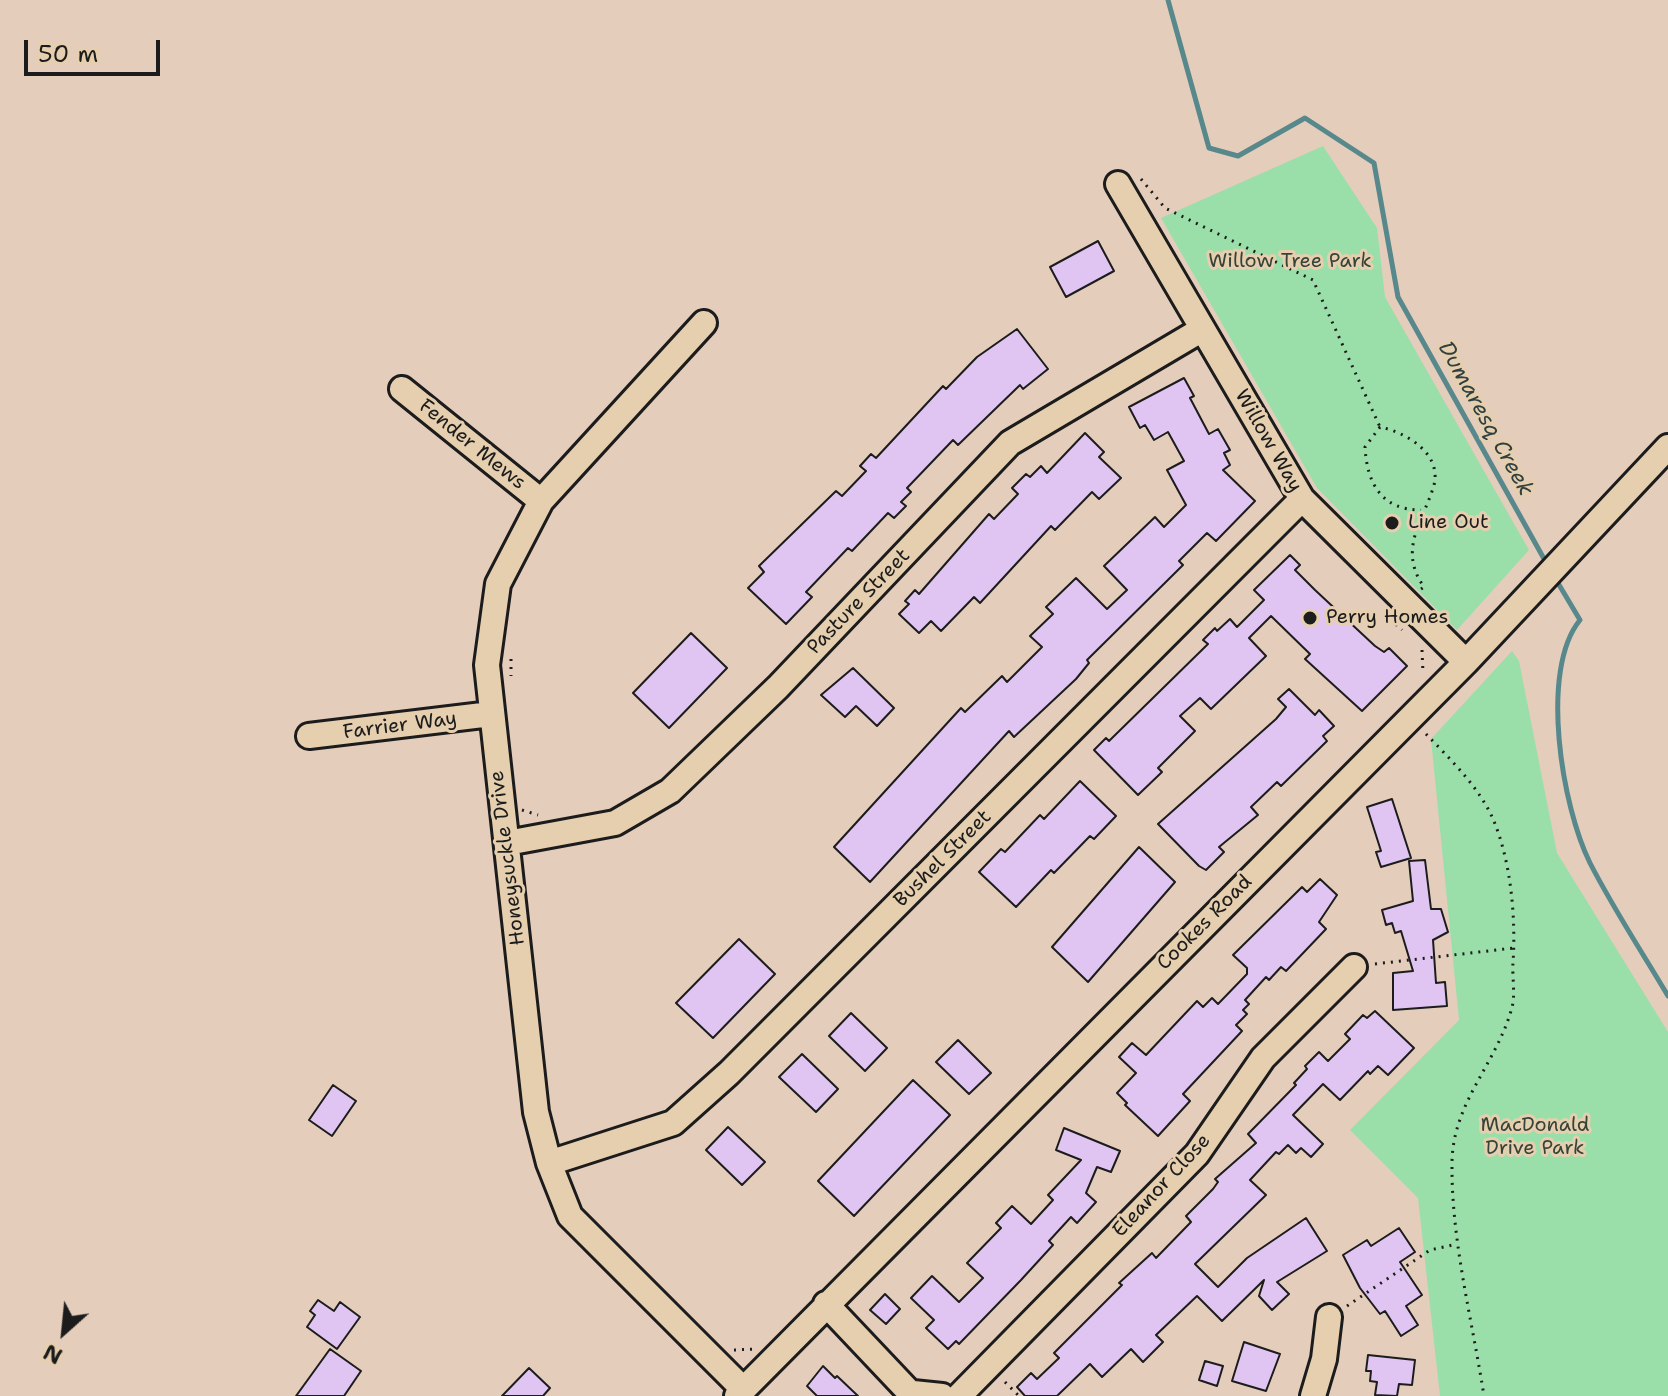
<!DOCTYPE html>
<html>
<head>
<meta charset="utf-8">
<style>
	body { margin:0 }
	#map { position:relative; width:1668px; height:1396px; overflow:hidden; background:#e5cdbc; font-family:"Shantell Sans",sans-serif }
	canvas { display:block }
	.north { position:absolute; left:24px; top:1292px; width:80px; height:80px; -webkit-text-stroke:6px #e6cfaf; paint-order:stroke; rotate:207deg; font-size:22px; font-weight:700; line-height:32px; text-align:center; color:#1c1c1c }
	.north::after { content:''; display:block; margin:auto; width:28px; height:36px; background:#1c1c1c; clip-path:polygon(50% 0,100% 100%,50% 72%,0 100%) }
	.scale { position:absolute; left:24px; top:40px; width:136px; height:36px; box-sizing:border-box; border:4px solid #1c1c1c; border-top:0; padding-left:10px; font-size:24px; line-height:28px; white-space:nowrap; color:#1c1c1c; -webkit-text-stroke:6px #e6cfaf; paint-order:stroke }
</style>
</head>
<body>
<div id="map">
<canvas width="1668" height="1396"></canvas>
<div class="north">N</div>
<div class="scale">50 m</div>
</div>
<script>
const ctx = document.querySelector('canvas').getContext('2d');
ctx.lineJoin = 'round';
function fillPath(path, color) { ctx.fillStyle = color; ctx.fill(path, 'evenodd'); }
function strokePath(path, color, width, dash) { ctx.strokeStyle = color; ctx.lineWidth = width; ctx.lineCap = dash ? 'butt' : 'round'; ctx.setLineDash(dash || []); ctx.stroke(path); }
function drawText(font, color, halo, rows, align = 'center') {
  ctx.font = font + ' "Shantell Sans",sans-serif'; ctx.lineWidth = 6; ctx.setLineDash([]); ctx.textBaseline = 'middle'; ctx.strokeStyle = halo; ctx.fillStyle = color; for (const [text, x, y, turn = 0] of rows) {
    ctx.save(); ctx.translate(x, y); ctx.rotate((+turn || 0) * Math.PI / 180); ctx.textAlign = isNaN(turn) ? turn : align; if (halo) ctx.strokeText(text, 0, 0); ctx.fillText(text, 0, 0); ctx.restore();
  }
}
fillPath(new Path2D(`
	M1323,146l54,82 8,69 144,253 -72,80 -140,-142 -156,-270z
	M1512,651l7,10 38,192 111,179v364h-228l-22,-198 -68,-68 109,-110 -28,-281z`), '#9adeaa');
strokePath(new Path2D(`
	M1168,0l41,148 29,8 67,-38 69,45 24,134 150,269
	M1555,578l25,42c-41,50 -18,187 10,243 23,45 52,89 78,133`), '#57888b', 5);
const building = new Path2D(`
	M1098,241l16,30 -48,26 -16,-30z
	M1017,329l31,40 -25,20 -3,-4 -62,60 -5,-5 -46,48 4,4 -10,10 5,4 -12,12 -6,-5 -36,38 -4,-3 -42,44 6,5 -26,27 -38,-36 16,-16 -5,-6 77,-75 6,5 24,-25 -6,-5 11,-12 5,4 67,-72 3,3 31,-32z
	M1184,378l10,18 -4,2 19,36 9,-5 12,21 -6,3 6,12 -7,5 32,31 -39,40 -9,-8 -28,28 4,4 -96,95 2,3 -13,16 -62,58 -5,-6 -139,151 -36,-35 127,-139 4,4 37,-36 5,6 35,-35 -12,-11 23,-22 -7,-7 30,-29 31,31 20,-19 -23,-24 51,-49 9,10 22,-22 -19,-35 17,-9 -16,-29 -14,8 -9,-15 -5,3 -11,-21z
	M1085,433l19,19 -5,5 22,21 -22,21 -7,-7 -37,38 -4,-4 -71,77 -6,-6 -33,34 -10,-10 -12,12 -20,-19 10,-10 -4,-3 10,-11 4,4 70,-80 5,5 24,-25 -6,-6 14,-14 4,3 11,-11 6,7z
	M1290,555l10,10 -5,5 20,20 60,56 9,6 5,-4 18,18 -45,45 -57,-52 5,-5 -39,-38 -22,22 17,18 -55,53 -11,-11 -20,18 15,15 -37,37 4,4 -24,23 -44,-45 12,-12 3,3 99,-97 -5,-4 12,-12 2,3 13,-12 7,8 27,-27 -10,-10z
	M691,633l36,35 -58,60 -36,-35z
	M853,668l41,40 -17,18 -21,-20 -11,11 -24,-22z
	M1289,689l26,26 4,-5 15,16 -11,10 4,5 -46,45 -4,-4 -26,25 7,8 -39,32 5,5 -18,18 -7,-4 -41,-42 118,-105 10,-12 -8,-8z
	M1080,781l36,35 -22,23 -4,-3 -36,37 -3,-3 -35,37 -37,-35 22,-23 4,3 35,-37 4,4z
	M1392,799l19,59 -30,9 -5,-15 5,-1 -14,-44z
	M1139,847l36,35 -87,100 -36,-35z
	M1425,860l6,49h10l7,23 -15,8 3,43 9,-1 2,24 -54,4v-37l20,-2 -12,-40 -6,2 -3,-10 -6,2 -4,-15 31,-9 -4,-40z
	M1320,879l17,16 -18,27 7,7 -40,42 -5,-4 -12,13 -3,-3 -21,23 4,4 -6,6 4,4 -11,11 6,6 -59,63 7,7 -32,35 -33,-31 2,-2 -10,-10 19,-20 -17,-16 13,-14 14,12 51,-54 6,6 9,-9 6,6 29,-30v-6l-14,-13 69,-68 5,5z
	M739,939l36,35 -62,64 -37,-35z
	M1375,1011l39,37 -26,27 -10,-9 -8,8 -2,-3 -28,29 -17,-16 -30,31 30,29 -12,13 -10,-9 -5,5 -8,-8 -9,9 -3,-2 -26,28 16,15 -71,69 23,23 29,-29 59,-40 21,33 -50,31 12,12 -17,16 -13,-14 5,-16 -42,41 -25,-25 -41,39 7,7 -20,20 -12,-13 -29,28 -12,-13 -33,32h-32l-8,-9 14,-14 6,6 22,-21 -5,-5 68,-68 -3,-2 33,-30 4,5 35,-36 -5,-6 27,-27 5,-7 -3,-3 41,-36 -8,-9 48,-49 -2,-2 13,-14 -2,-3 14,-14 9,9 22,-22 -5,-5 18,-19 4,3z
	M851,1013l36,35 -22,23 -36,-35z
	M958,1040l33,33 -22,21 -33,-32z
	M802,1054l36,35 -22,23 -37,-35z
	M913,1080l37,35 -96,101 -36,-35z
	M333,1085l23,16 -24,35 -23,-16z
	M728,1127l37,35 -23,23 -36,-35z
	M1064,1128l56,23 -9,21 -14,-5 -11,26 10,9 -19,21 -6,-6 -22,24 4,4 -32,35 -62,64 -3,-3 -8,8 -22,-21 8,-8 -23,-22 21,-22 27,26 24,-24 -16,-15 34,-35 -5,-5 16,-17 19,18 22,-24 -5,-5 33,-35 -25,-10z
	M1399,1228l16,24 -15,10 22,33 -16,11 12,19 -17,11 -16,-25 -5,3 -20,-26 -17,-33 24,-15 4,6z
	M885,1294l15,15 -14,15 -16,-14z
	M318,1300l16,11 6,-9 20,15 -23,32 -30,-22 8,-12 -5,-4z
	M1244,1342l36,12 -14,37 -34,-10z
	M330,1349l31,22 -17,25h-48z
	M1368,1355l47,5 -3,25 -13,-1 -2,12 -22,-1 2,-13 -7,-1 1,-10h-5z
	M1205,1361l18,5 -6,20 -18,-6z
	M823,1366l12,12 2,-2 21,20h-41l-10,-10z
	M529,1368l21,20 -7,8h-41z`);
fillPath(building, '#e0c4f2');
strokePath(building, '#1c1c1c', 2);
const minor = new Path2D(`
	M1118,184l184,315 164,163
	M704,323l-163,178 -43,83 -11,81 49,447 13,51 21,53 173,173
	M402,389l139,112
	M309,736l182,-22
	M507,843l108,-20 55,-32 108,-104 232,-244 191,-113
	M549,1163l124,-40 56,-50 573,-574
	M826,1304l87,92
	M913,1393l29,3
	M737,1396l729,-734 202,-215
	M959,1396l238,-242 66,-96 91,-91
	M1313,1396l11,-37 5,-42`);
strokePath(minor, '#1c1c1c', 30);
strokePath(new Path2D(`
	M1141,179l24,29 148,72 67,147
	M1421,589l3,-2c-27,-38 0,-67 10,-102 8,-32 -29,-53 -54,-58l-15,20c2,37 17,63 56,63
	M1395,618l-2,4 9,8
	M1422,650l1,23
	M511,659v17
	M1426,734c24,25 53,53 67,85 18,42 23,99 20,144 -1,15 3,34 -2,48 -16,54 -58,92 -59,151 -1,78 20,157 32,234
	M522,810l16,5
	M1375,964l139,-16
	M1347,1306l83,-56 27,-6
	M734,1350l21,-1
	M1005,1382l14,14`), '#1c1c1c', 3, [2, 6]);
strokePath(minor, '#e6cfaf', 24);
for (const [x, y, r, color] of [
	[1392,523,8,"#1c1c1c"],
	[1310,618,8,"#1c1c1c"]
]) { const dot = new Path2D(); dot.arc(x, y, r, 0, 2 * Math.PI); ctx.fillStyle = color; ctx.fill(dot); strokePath(dot, '#e6cfaf', 3); }
drawText('20px', '#354338', '#e6cfaf', [
	["Willow Tree Park",1290,262],
	["MacDonald",1535,1126],
	["Drive Park",1535,1149]
]);
drawText('20px', '#1c1c1c', '#e6cfaf', [
	["Willow Way",1268,441,60],
	["Fender Mews",472,445,39],
	["Pasture Street",859,602,-46],
	["Farrier Way",400,726,-7],
	["Honeysuckle Drive",508,858,-97],
	["Bushel Street",943,859,-45],
	["Cookes Road",1205,923,-45],
	["Eleanor Close",1162,1186,-47]
]);
drawText('20px', '#1c1c1c', '#e6cfaf', [
	["Line Out",1408,523],
	["Perry Homes",1326,618]
], 'left');
drawText('italic 22px', '#304041', '#e6cfaf', [
	["Dumaresq Creek",1485,419,61]
]);
</script>
</body>
</html>
